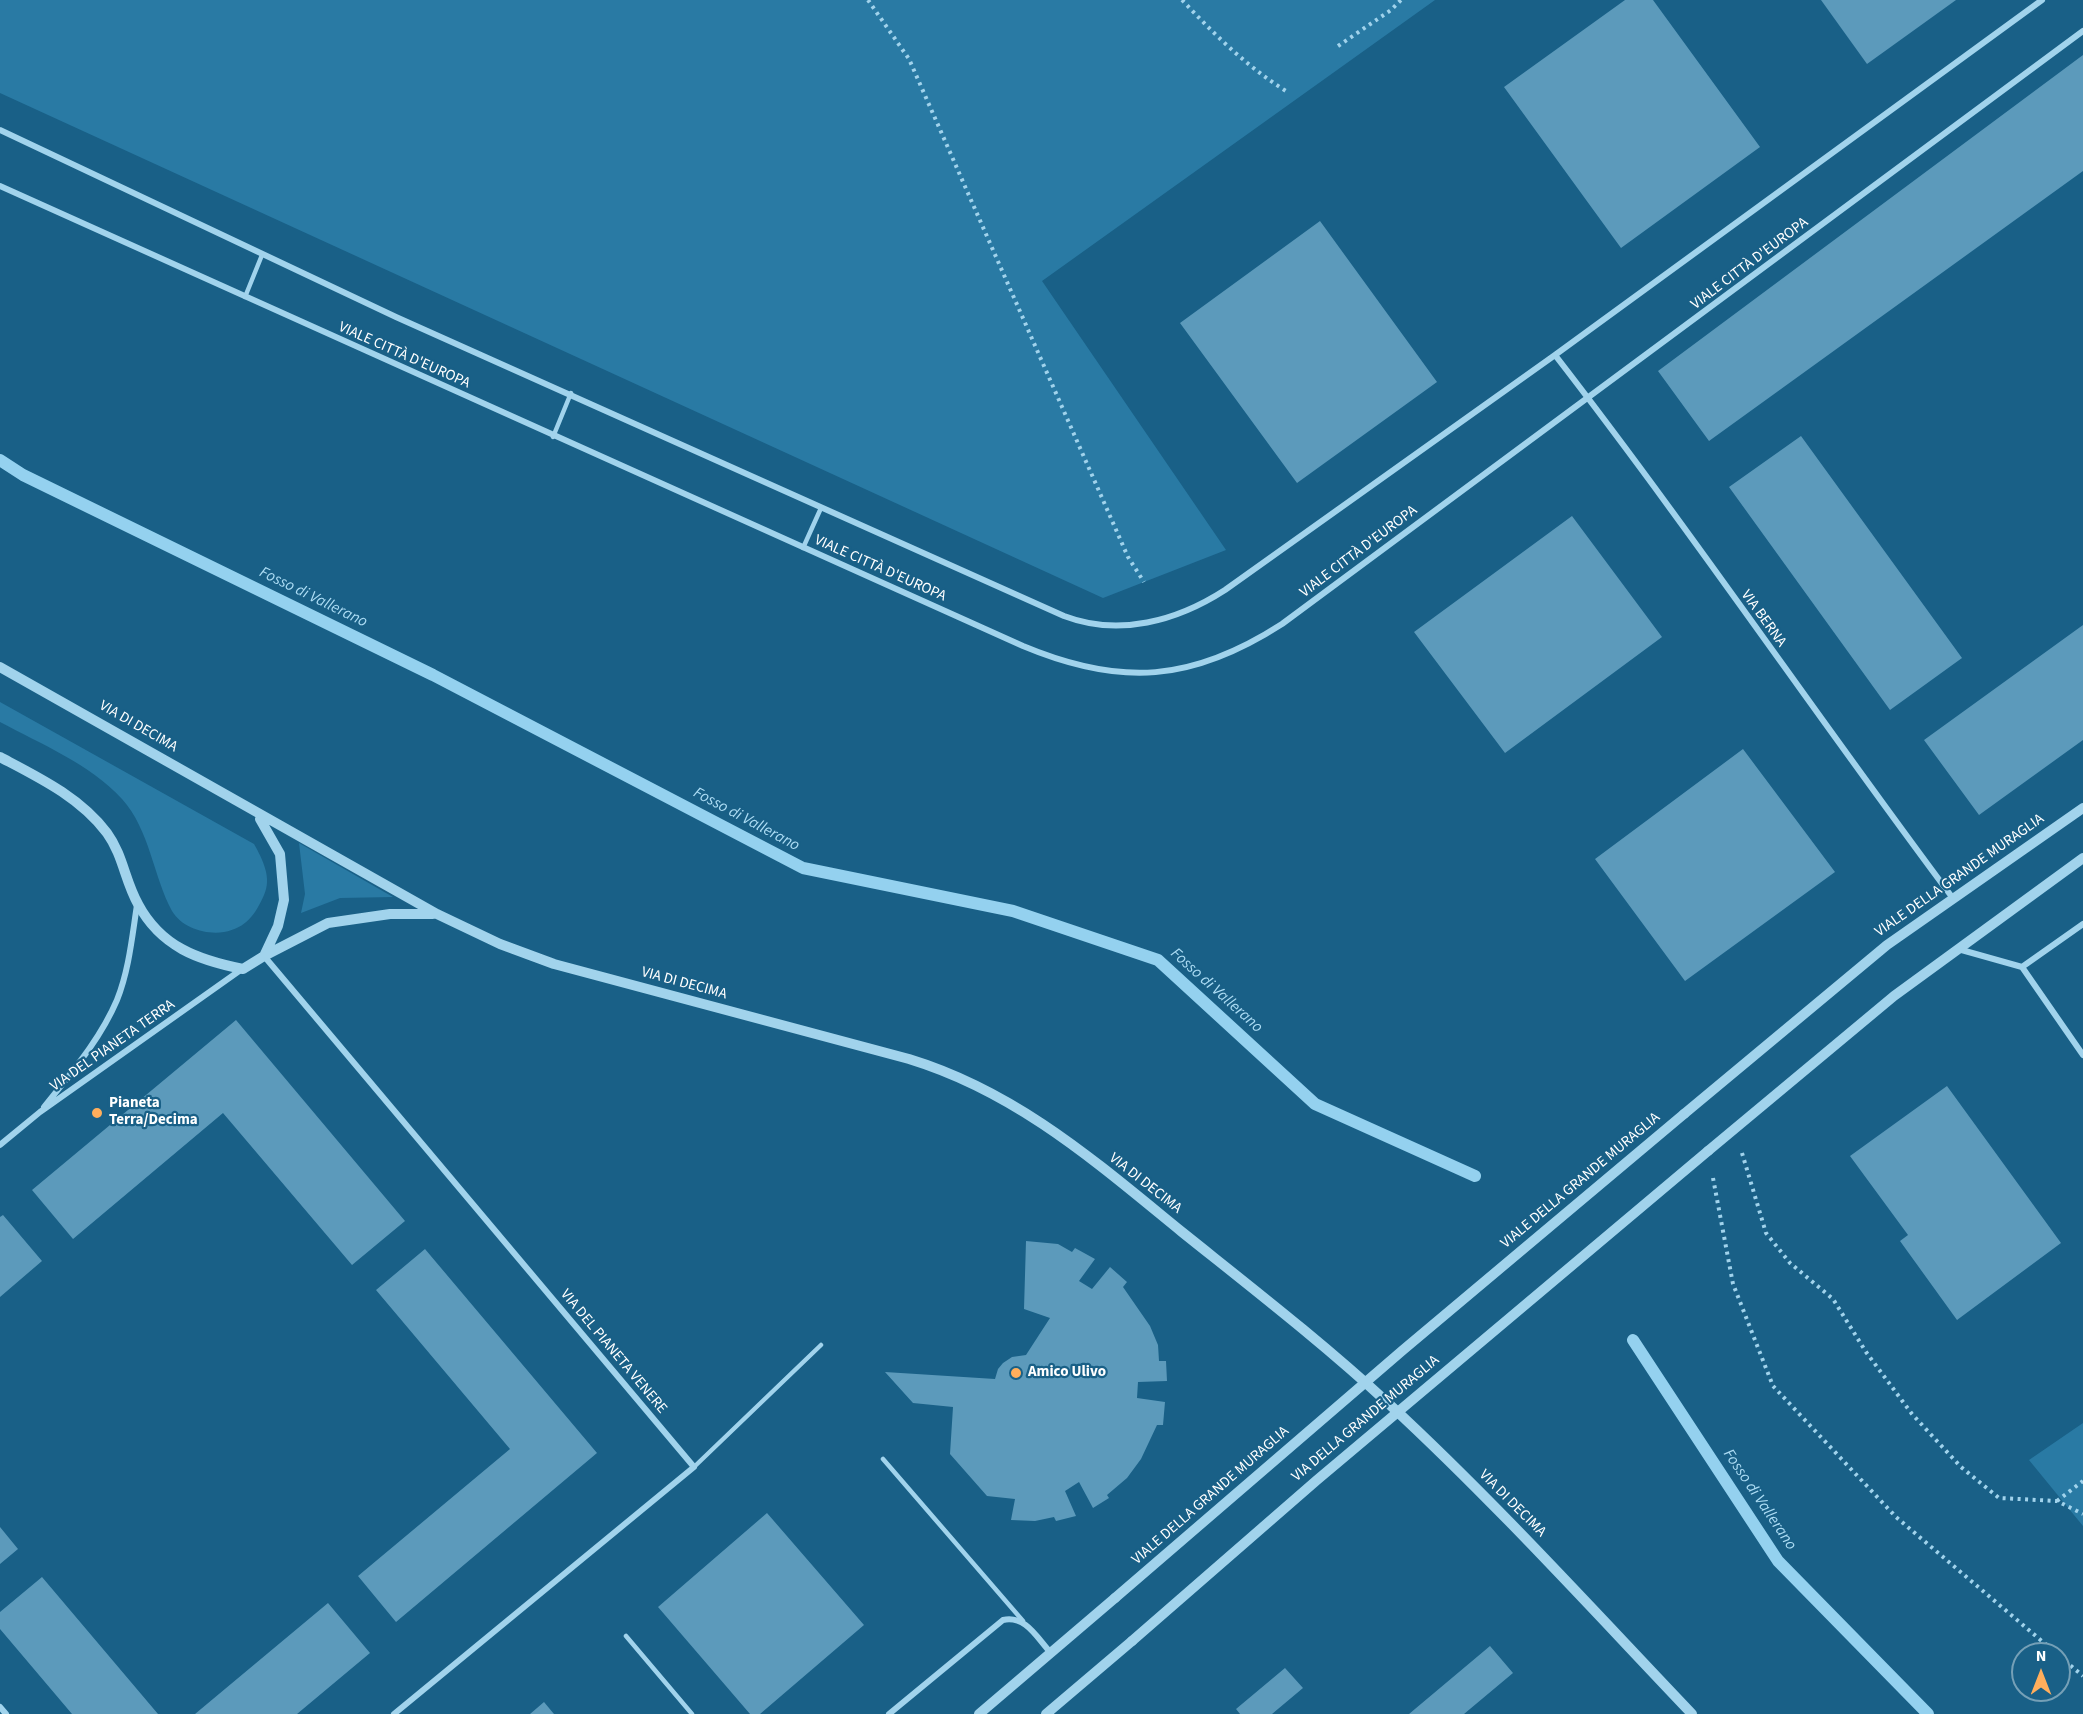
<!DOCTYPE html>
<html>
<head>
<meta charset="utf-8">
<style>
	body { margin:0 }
	#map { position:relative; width:2083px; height:1714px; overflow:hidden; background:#196087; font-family:"Source Sans 3",sans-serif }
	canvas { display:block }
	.north { position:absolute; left:2011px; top:1642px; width:60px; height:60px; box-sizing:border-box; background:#196087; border:2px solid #75a0b7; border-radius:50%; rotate:0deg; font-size:16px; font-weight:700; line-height:24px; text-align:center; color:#fff }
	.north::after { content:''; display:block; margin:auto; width:21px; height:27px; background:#ffae5c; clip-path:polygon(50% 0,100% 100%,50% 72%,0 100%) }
</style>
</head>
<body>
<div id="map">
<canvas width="2083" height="1714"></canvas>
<div class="north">N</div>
</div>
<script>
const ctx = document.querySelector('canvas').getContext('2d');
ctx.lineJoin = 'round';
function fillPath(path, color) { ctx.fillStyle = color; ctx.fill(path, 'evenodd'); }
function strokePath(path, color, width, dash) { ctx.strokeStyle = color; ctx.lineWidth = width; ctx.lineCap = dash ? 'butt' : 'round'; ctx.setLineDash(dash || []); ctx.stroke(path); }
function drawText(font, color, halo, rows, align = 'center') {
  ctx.font = font + ' "Source Sans 3",sans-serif'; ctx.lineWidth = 4.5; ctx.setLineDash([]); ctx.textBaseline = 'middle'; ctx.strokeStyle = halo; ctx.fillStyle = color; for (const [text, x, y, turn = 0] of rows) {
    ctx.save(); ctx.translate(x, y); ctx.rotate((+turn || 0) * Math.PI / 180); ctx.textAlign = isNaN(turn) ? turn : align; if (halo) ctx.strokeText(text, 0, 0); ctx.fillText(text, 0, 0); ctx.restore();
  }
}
fillPath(new Path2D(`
	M0,0h1435l-393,281 184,269 -123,48 -1103,-505z
	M0,702l254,142c9,16 18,34 10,51 -9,20 -18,33 -40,37 -18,3 -42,-4 -52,-21 -19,-35 -22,-81 -50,-112 -32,-35 -81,-55 -122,-77z
	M299,843l94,54 -53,1 -39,15 4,-19z
	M2083,1423v103l-54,-66z`), '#297aa4');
strokePath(new Path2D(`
	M0,460l23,15 410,200 370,193 210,43 145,49 157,144 160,72
	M1633,1340l145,221 150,153`), '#94d1ef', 12);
fillPath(new Path2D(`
	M1625,0h28l107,147 -139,101 -117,-161z
	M1821,0h135l-89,64z
	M2083,55v116l-374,270 -51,-70z
	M1320,221l117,161 -140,101 -117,-160z
	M1801,436l161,222 -72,52 -161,-223z
	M1572,516l90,121 -157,116 -91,-121z
	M2083,625v115l-104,75 -55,-75z
	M1743,749l92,123 -150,109 -90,-122z
	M236,1020l169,201 -53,44 -129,-152 -150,126 -41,-49z
	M1947,1086l114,157 -104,77 -57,-79 8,-6 -58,-79z
	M3,1215l39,46 -42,36v-80z
	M1026,1241l32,3 14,8 3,-4 20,11 -16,22 13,8 18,-22 17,15 -4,5 27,39 8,19 1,16h7l1,20 -29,1 -1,16 28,4 -2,23h-6l-16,34 -14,19 -20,17 2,3 -16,10 -14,-26 -14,9 11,25 -20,5 -2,-4 -19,4 -24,-1 4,-21 -28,-3 -37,-42 3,-47 -40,-4 -28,-31 110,7 3,-10 5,-6 9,-6 14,-2 24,-37 -26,-9z
	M425,1249l172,204 -201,169 -38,-46 152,-127 -134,-159z
	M767,1513l97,112 -104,89h-10l-92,-107z
	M0,1527l18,22 -18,15z
	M42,1577l116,137h-86l-72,-85v-17z
	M328,1603l42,50 -73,61h-102z
	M1490,1646l23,27 -49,41h-55z
	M1285,1668l18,20 -31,26h-32l-4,-5z
	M544,1702l10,12h-24z`), '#5c9abb');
strokePath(new Path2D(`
	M868,0l41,59 219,498 16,25
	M1182,0c32,34 64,66 104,91
	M1338,46l53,-36 10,-10
	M1742,1153l24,80 24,30 43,36 33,53 46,62 49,53 38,31 58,3 26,13
	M1713,1178l20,106 40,102 123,131 161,137
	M2057,1501l26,-20
	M2059,1656l24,20`), '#a1d3ec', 4, [3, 4.5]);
strokePath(new Path2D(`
	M245,297l17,-42
	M553,437l18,-44
	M803,548l18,-40
	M883,1459l140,162
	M694,1467l127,-122
	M626,1636l66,78`), '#a1d3ec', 4.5);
strokePath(new Path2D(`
	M0,130l396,187 668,299c55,21 113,5 161,-26l330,-235 487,-355
	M0,186l1023,460c98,41 169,36 259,-22l801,-593
	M1555,355c137,177 263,363 397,542
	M1958,949l64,18 61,-43
	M264,956l430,511 -300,247
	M2022,967l61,88
	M44,1107c27,-34 56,-67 73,-107 12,-30 15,-63 20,-95
	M0,1145l40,-33 202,-143
	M0,1707l6,7
	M889,1714l114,-94c23,-5 34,18 48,33`), '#a1d3ec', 6);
strokePath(new Path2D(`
	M0,667l437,247 63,30 54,20 355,95c108,33 187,103 273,173 70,56 141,111 207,172 106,98 203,205 303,310
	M0,757c38,20 80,40 107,76 16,22 18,48 31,71 23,43 60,56 105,65l21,-13 14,-30 6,-26 -4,-46 -20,-35
	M264,956l64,-33 62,-9h43
	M1684,1114l203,-169 196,-137
	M1708,1151l186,-155 189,-138
	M979,1714l136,-116
	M1046,1714l86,-73`), '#a1d3ec', 10);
strokePath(new Path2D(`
	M1115,1598l288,-248 281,-236
	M1132,1641l185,-161 391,-329`), '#a1d3ec', 10);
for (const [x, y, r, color] of [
	[97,1113,6,"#ffae5c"],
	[1016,1373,6,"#ffae5c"]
]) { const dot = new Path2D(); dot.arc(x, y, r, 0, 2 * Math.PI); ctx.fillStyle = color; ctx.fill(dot); strokePath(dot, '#196087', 2); }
drawText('15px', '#fff', '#196087', [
	["VIALE CITTÀ D'EUROPA",1750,264,-37],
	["VIALE CITTÀ D'EUROPA",404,356,24],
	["VIALE CITTÀ D'EUROPA",1359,552,-37],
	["VIALE CITTÀ D'EUROPA",880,569,24],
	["VIA BERNA",1763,619,54],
	["VIA DI DECIMA",138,727,30],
	["VIALE DELLA GRANDE MURAGLIA",1960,876,-35],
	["VIA DI DECIMA",684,984,15],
	["VIA DEL PIANETA TERRA",113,1046,-35],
	["VIALE DELLA GRANDE MURAGLIA",1581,1181,-40],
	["VIA DI DECIMA",1145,1184,38],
	["VIA DEL PIANETA VENERE",613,1352,50],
	["VIA DELLA GRANDE MURAGLIA",1366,1419,-40],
	["VIALE DELLA GRANDE MURAGLIA",1211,1496,-41],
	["VIA DI DECIMA",1512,1504,45]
]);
drawText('bold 15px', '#fff', '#196087', [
	["Pianeta",109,1104],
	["Terra/Decima",109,1121],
	["Amico Ulivo",1028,1373]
], 'left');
drawText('italic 16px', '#acdcf4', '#196087', [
	["Fosso di Vallerano",313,598,26],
	["Fosso di Vallerano",746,820,28],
	["Fosso di Vallerano",1216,991,42],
	["Fosso di Vallerano",1759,1500,56]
]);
</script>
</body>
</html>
